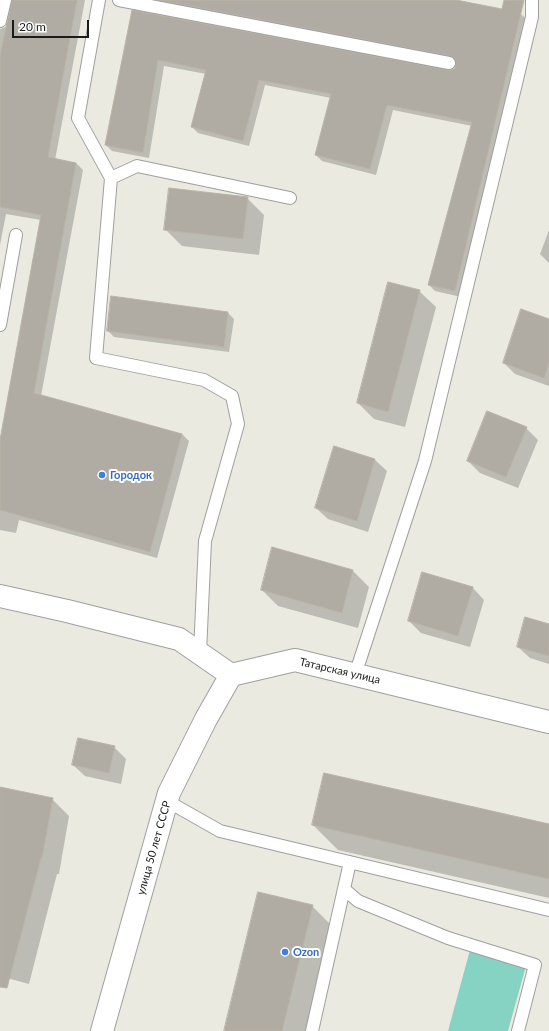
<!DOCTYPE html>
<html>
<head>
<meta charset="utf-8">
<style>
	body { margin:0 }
	#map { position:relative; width:549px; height:1031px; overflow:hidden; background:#ebeae1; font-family:Lato,sans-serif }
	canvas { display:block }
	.scale { position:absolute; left:12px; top:20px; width:77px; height:18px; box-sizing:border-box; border:2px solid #1b1b1b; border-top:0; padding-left:5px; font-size:12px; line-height:14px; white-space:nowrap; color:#1b1b1b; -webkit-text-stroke:3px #fff; paint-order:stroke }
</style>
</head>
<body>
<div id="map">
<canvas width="549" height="1031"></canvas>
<div class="scale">20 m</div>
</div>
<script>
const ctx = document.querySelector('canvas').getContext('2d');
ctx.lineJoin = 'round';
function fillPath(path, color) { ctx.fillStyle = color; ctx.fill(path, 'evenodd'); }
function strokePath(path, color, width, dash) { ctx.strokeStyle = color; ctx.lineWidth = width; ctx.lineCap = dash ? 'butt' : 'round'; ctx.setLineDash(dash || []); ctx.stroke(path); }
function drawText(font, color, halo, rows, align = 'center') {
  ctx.font = font + ' Lato,sans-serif'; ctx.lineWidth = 4; ctx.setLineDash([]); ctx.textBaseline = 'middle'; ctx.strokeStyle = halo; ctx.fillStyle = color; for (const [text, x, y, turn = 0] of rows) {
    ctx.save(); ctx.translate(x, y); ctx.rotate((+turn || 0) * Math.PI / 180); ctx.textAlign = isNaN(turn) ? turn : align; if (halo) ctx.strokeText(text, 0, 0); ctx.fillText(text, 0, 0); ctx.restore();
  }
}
fillPath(new Path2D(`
	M470,950l56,16 -18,65h-60z`), '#86d3c4');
fillPath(new Path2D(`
	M13,0h72l-30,160 21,3 7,7 -42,226 141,38 7,7 -32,117 -138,-38 -3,13 -16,-3v-84l41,-226 -35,-6 -6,31v-216l6,-2 2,-4z
	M141,0h310l70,14 6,6 -66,277 -26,-6 -6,-6 43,-159 -79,-16 -17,65 -54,-14 -6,-6 15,-57 -66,-13 -16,61 -51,-13 -6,-6 14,-53 -42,-8 -15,92 -37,-7 -6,-6 27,-134 319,60 4,-3 1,-7z
	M247,198l17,17 -5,40 -77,-9 -17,-17z
	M549,230v33l-9,-9z
	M419,291l17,16 -31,120 -31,-8 -16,-16z
	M112,297l116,16 6,6 -5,33 -115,-15 -6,-6z
	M549,320v66l-34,-12 -11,-11z
	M526,428l12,12 -20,48 -38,-15 -12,-12z
	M335,447l40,13 12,11 -19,61 -40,-13 -12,-11z
	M273,549l80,22 16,16 -11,41 -80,-22 -16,-16z
	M473,588l11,12 -14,47 -49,-14 -12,-12z
	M549,625v39l-19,-6 -12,-11z
	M114,747l12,12 -5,25 -36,-8 -12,-11z
	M0,788l52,11 17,17 -10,58h-2l-28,110 -29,-8z
	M313,825h236v73l-211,-48z
	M312,906l25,25 -24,100h-88z`), '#0003');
const building = new Path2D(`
	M12,0h65l-29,157 28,6 -42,230 148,41 -32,118 -150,-42v-70l41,-225 -41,-8v-151z
	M159,0h297l46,9 2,-9h20l-69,291 -27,-6 44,-163 -85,-17 -17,64 -55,-14 16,-61 -72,-14 -16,61 -52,-14 15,-57 -48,-10 -15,93 -38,-8 27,-135 316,60h4l3,-2 1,-4 -2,-6 -4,-2z
	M169,188l79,9 -5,42 -79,-9z
	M388,282l32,8 -32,122 -31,-9z
	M111,296l117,16 -4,35 -117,-16z
	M521,309l28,10v44l-5,15 -41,-15z
	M487,411l40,16 -21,50 -39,-16z
	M334,446l41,13 -18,62 -42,-13z
	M272,547l81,23 -11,43 -81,-23z
	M422,572l51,15 -15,49 -50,-15z
	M525,617l24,7v32l-32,-9z
	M78,738l37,8 -6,27 -37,-8z
	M324,773l225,51v55l-237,-54z
	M0,787l53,11 -11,60h-1l-34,130 -7,-1z
	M258,892l55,13 -31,126h-58z`);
fillPath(building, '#b0aca4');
strokePath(building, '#bbb3a5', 1);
const service = new Path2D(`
	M99,0l-21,118 33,60
	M119,0l330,63
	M0,21l5,-21
	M0,325l16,-90
	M200,653l5,-112 33,-117 -6,-28 -28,-16 -108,-22 15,-180 26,-12 153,32
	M355,675l70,-214 107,-444v-17
	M167,801l53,30 329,79
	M344,889l14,12 90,37 87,27 -17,66
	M312,1031l38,-169`);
const minor = new Path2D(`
	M0,596l67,15 112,28 52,36 64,-15 254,62
	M102,1031l67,-238 37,-74 25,-44`);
strokePath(service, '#9f9f9f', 14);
strokePath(minor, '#9f9f9f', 24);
strokePath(service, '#fff', 12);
strokePath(minor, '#fff', 22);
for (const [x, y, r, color] of [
	[102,475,4,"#3f7fe0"],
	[285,952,4,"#3f7fe0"]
]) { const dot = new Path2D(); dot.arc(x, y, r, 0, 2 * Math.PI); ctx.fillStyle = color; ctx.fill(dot); strokePath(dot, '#fff', 1.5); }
drawText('bold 11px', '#366cbe', '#fff', [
	["Городок",110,475],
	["Ozon",293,952]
], 'left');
drawText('11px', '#1b1b1b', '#fff', [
	["Татарская улица",340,671,13],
	["улица 50 лет СССР",154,848,-74]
]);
</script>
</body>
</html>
